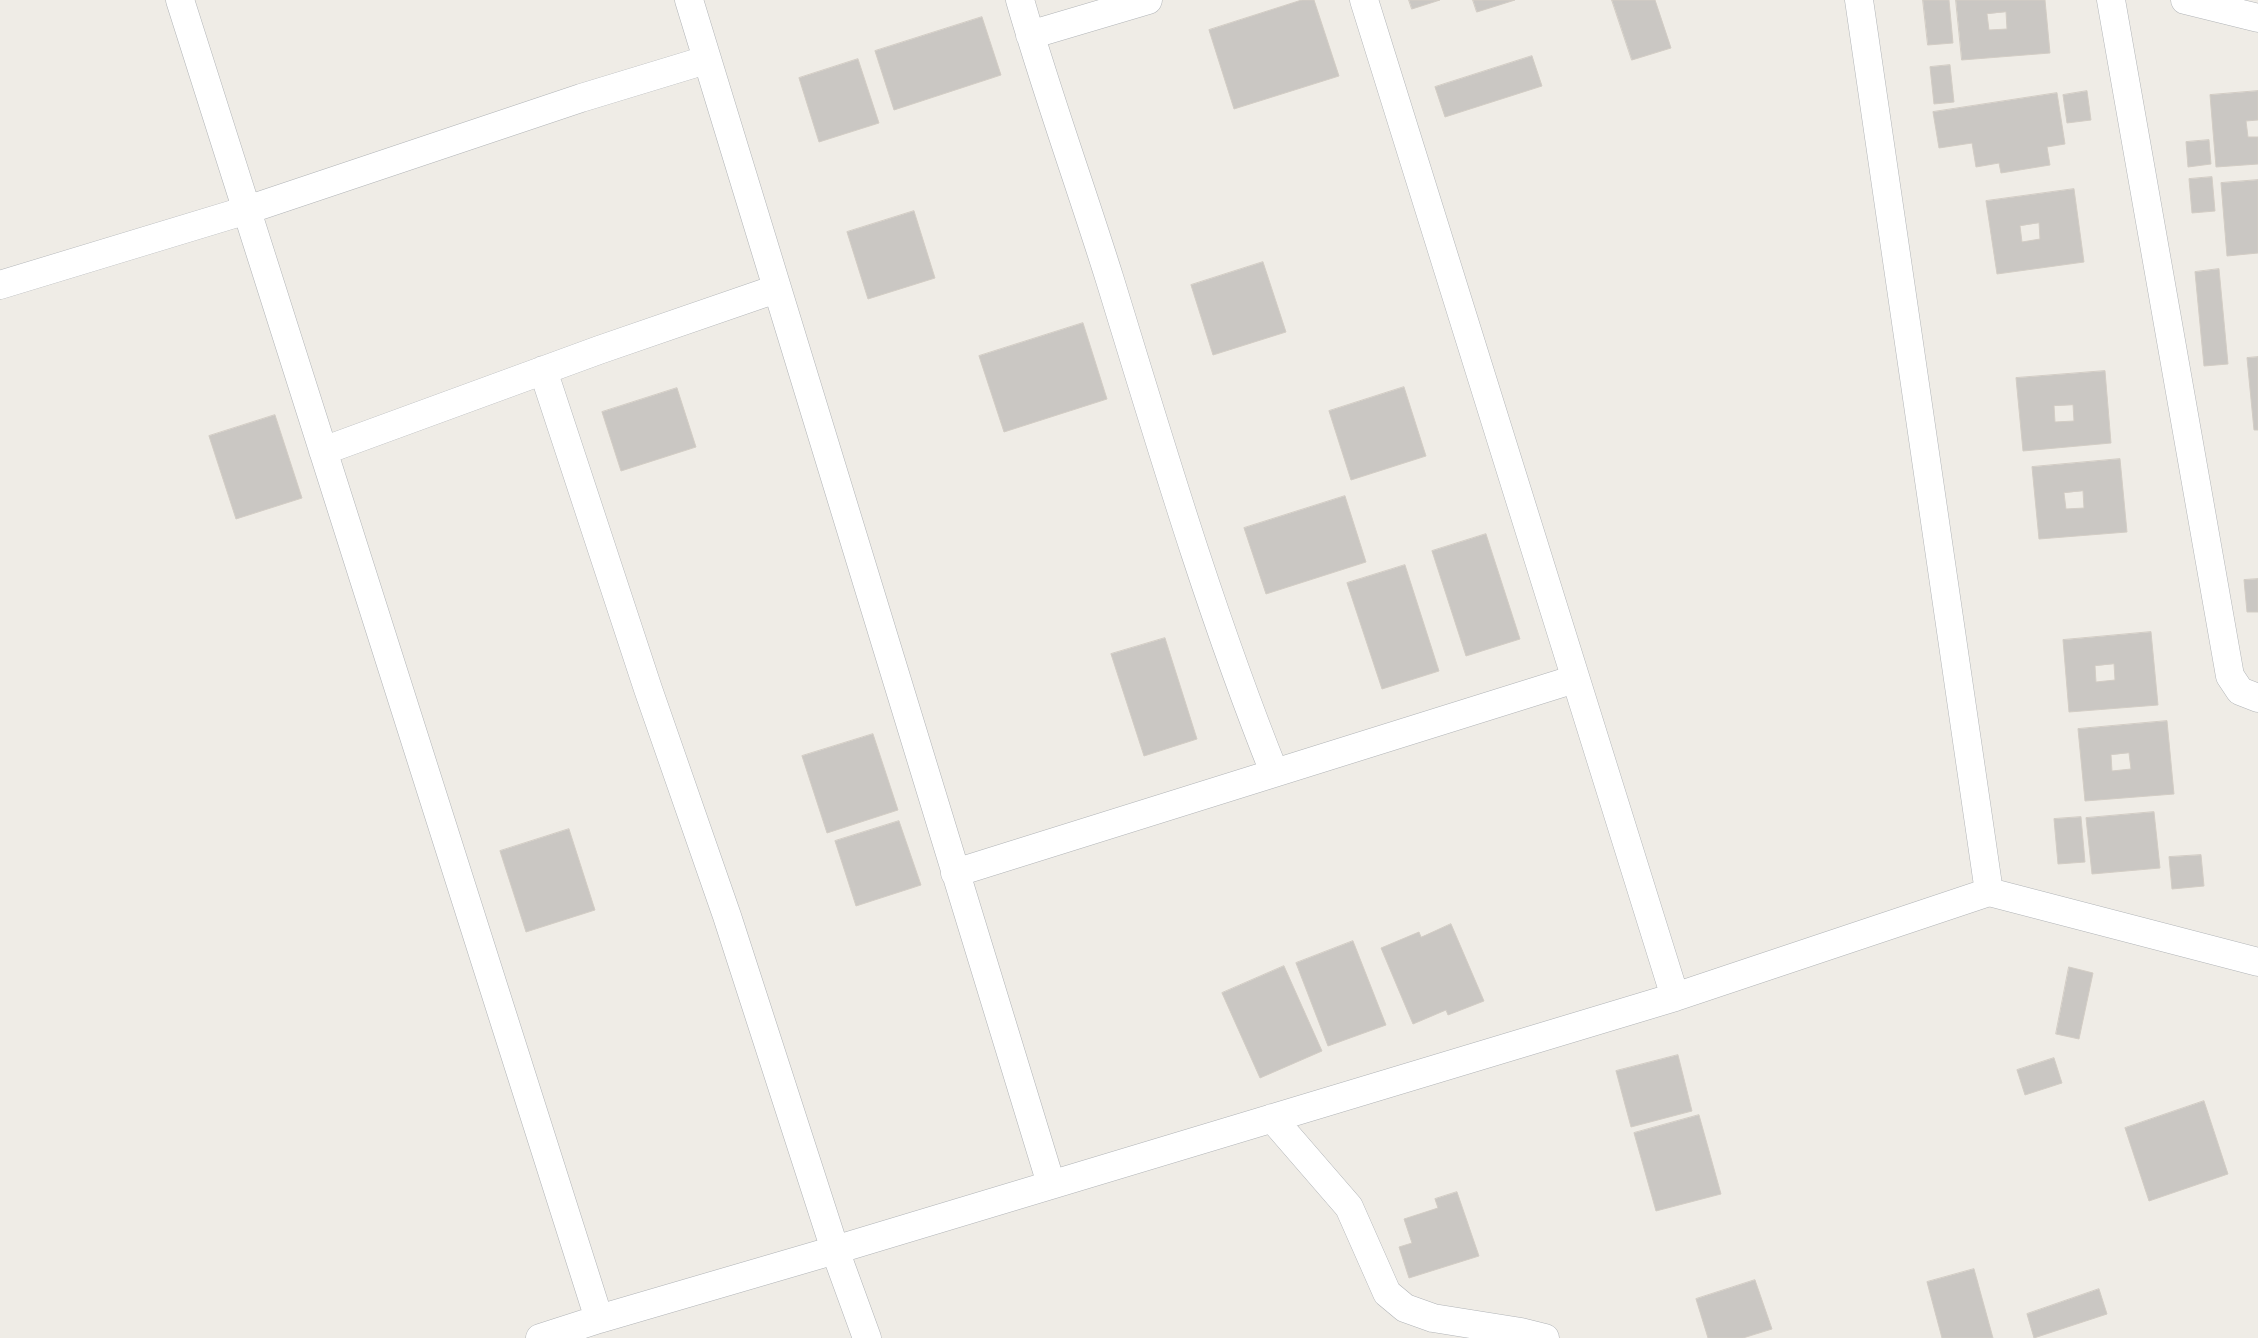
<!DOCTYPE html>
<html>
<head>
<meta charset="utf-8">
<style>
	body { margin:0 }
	canvas { display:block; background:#efece6 }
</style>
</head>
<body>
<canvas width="2258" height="1338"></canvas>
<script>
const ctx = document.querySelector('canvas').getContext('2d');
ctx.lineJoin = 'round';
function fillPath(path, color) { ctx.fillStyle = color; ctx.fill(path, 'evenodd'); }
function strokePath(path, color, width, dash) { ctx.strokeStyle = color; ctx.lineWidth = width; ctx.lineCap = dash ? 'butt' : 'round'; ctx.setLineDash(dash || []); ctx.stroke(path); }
const building = new Path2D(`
	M1302,0h12l25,76 -105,33 -25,-79z
	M1409,0h31l-28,9z
	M1473,0h42l-38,12z
	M1612,0h43l16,48 -39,12z
	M1923,0h26l4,43 -25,2z
	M1956,0h89l5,53 -88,7zM2006,12l1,17 -18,1 -2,-16z
	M982,17l19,58 -107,35 -19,-59z
	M1532,56l10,30 -97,31 -10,-30z
	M858,59l21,64 -60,19 -20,-64z
	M1950,65l4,37 -20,2 -4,-37z
	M2087,91l4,29 -24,3 -4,-28z
	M2258,91v29l-12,1 2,16h10v27l-42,3 -6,-72z
	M2057,93l8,51 -18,3 3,18 -49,8 -2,-10 -23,4 -4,-24 -33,5 -6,-36z
	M2209,140l2,24 -23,3 -2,-25z
	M2212,177l3,34 -23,2 -3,-34z
	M2258,180v73l-31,3 -6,-73z
	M2074,189l10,73 -87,12 -11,-73zM2039,223l1,16 -18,3 -2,-16z
	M914,211l21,67 -67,21 -21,-67z
	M1263,262l23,70 -73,23 -22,-70z
	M2219,269l9,95 -24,2 -9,-94z
	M1083,323l24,76 -103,33 -25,-76z
	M2258,357v73h-4l-7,-72z
	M2105,371l6,72 -88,8 -7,-73zM2073,405l1,16 -19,1 -1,-16z
	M1404,387l22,69 -75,24 -22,-69z
	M677,388l19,59 -75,24 -19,-59z
	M275,415l27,83 -66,21 -27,-83z
	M2120,459l7,73 -88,7 -7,-72zM2083,491l1,17 -18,1 -2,-16z
	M1345,496l21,66 -100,32 -22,-66z
	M1486,534l34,105 -54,17 -34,-105z
	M1405,565l34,106 -57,18 -35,-106z
	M2258,579v33h-11l-3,-32z
	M2151,632l7,73 -89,7 -6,-72zM2114,664l1,16 -19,2 -1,-16z
	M1165,638l32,101 -53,17 -33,-102z
	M2167,721l7,73 -89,7 -7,-72zM2129,753l2,16 -19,2 -1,-16z
	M873,734l25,76 -71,23 -25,-77z
	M2154,812l6,56 -68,6 -6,-56z
	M2081,817l4,45 -27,2 -4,-45z
	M899,821l22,64 -65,21 -21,-65z
	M569,829l26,81 -69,22 -26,-81z
	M2201,855l3,31 -32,3 -3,-32z
	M1451,924l33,77 -36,14 -2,-5 -33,14 -32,-76 38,-16 2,5z
	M1353,941l33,84 -58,21 -32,-83z
	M1284,966l38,85 -62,27 -38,-85z
	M2069,967l24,6 -14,66 -23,-5z
	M1678,1055l14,56 -61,16 -15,-56z
	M2054,1058l8,25 -37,12 -8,-25z
	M2204,1101l24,73 -79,27 -24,-73z
	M1699,1115l22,79 -65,17 -22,-78z
	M1457,1192l22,64 -70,22 -10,-31 13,-4 -8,-24 34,-11 -3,-9z
	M1974,1269l19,69h-51l-15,-56z
	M1755,1280l17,49 -29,9h-35l-12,-39z
	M2099,1289l8,25 -73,24 -7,-24z`);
fillPath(building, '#cac7c3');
strokePath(building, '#d3cdc5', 1);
const minor = new Path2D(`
	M180,0l419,1319 236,-69 840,-253 314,-105
	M689,0l362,1184
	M1020,0c27,94 61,187 90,280 51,166 100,332 164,492
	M1364,0l311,997
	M1859,0l130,892 269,70
	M2111,0l119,676 10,15 18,7
	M2185,0l73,18
	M1030,35l118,-35
	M0,285l247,-75 334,-112 125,-38
	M543,370l105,319 79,227 108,334 32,88
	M323,451l276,-101 177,-61
	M955,873l620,-194
	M1272,1118l77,89 38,86 18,15 28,10 88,14 24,6
	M540,1338l59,-19`);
strokePath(minor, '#b1b4b7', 29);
strokePath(minor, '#fff', 28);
</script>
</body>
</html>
